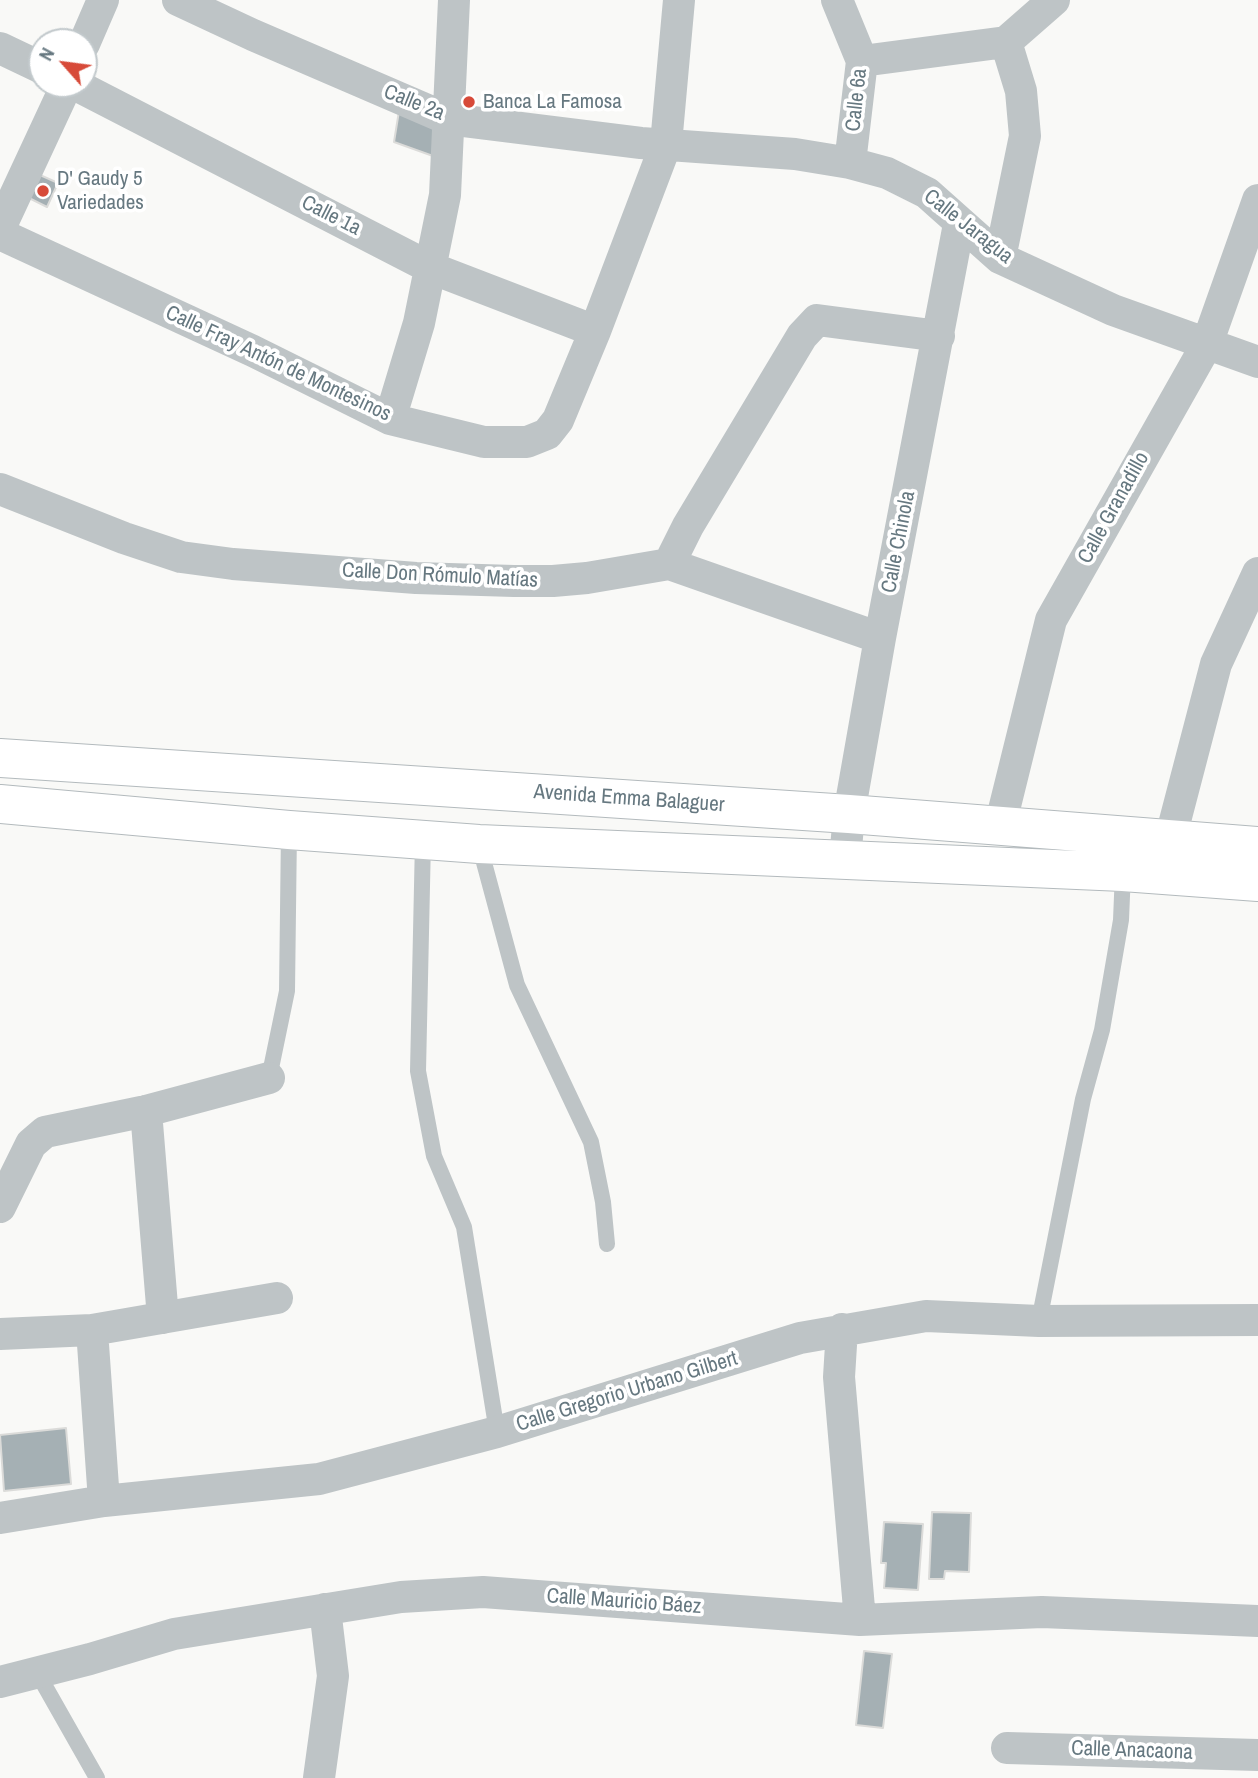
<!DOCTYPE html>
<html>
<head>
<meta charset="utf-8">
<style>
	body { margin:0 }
	#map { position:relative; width:1258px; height:1778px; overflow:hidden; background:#f9f9f7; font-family:"Archivo Narrow",sans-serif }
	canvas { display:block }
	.north { position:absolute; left:28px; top:28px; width:70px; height:70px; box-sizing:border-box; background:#fff; border:2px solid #c2c9cc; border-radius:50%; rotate:298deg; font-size:19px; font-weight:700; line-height:28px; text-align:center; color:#667880 }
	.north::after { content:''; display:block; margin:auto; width:24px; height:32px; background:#d74a39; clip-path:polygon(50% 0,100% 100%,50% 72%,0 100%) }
</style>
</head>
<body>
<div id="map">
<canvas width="1258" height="1778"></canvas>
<div class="north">N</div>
</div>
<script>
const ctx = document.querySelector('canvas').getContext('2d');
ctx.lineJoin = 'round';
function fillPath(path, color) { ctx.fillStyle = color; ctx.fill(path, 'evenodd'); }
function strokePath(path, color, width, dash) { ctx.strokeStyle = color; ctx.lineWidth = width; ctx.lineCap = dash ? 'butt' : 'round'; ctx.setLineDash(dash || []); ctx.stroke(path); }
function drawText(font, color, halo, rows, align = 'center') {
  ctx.font = font + ' "Archivo Narrow",sans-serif'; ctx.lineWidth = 7; ctx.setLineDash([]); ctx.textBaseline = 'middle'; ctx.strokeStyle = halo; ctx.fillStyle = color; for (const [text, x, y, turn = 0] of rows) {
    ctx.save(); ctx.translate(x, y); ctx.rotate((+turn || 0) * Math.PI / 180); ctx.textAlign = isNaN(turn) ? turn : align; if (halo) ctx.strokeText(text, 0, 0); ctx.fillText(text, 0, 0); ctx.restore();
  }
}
const building = new Path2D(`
	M464,96l11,2 -1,10 -11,-2z
	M399,111l38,19 -4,26 -39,-14z
	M40,175l18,8 -11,24 -18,-9z
	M66,1428l5,56 -67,7 -4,-56z
	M932,1512l39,1 -2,59 -24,-1 -1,8h-15z
	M884,1522l39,2 -5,66 -34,-2 2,-25h-5z
	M864,1651l28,3 -9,74 -27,-3z`);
fillPath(building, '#a5b0b4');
strokePath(building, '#dbdbd9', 2);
const secondary = new Path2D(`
	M0,758l849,56 409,32
	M0,804l289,26 190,14 644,28 135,10`);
strokePath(secondary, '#b3babd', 40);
strokePath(new Path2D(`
	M423,840l-5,231 16,85 30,71 33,205
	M479,844l38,141 74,157 12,60 4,42
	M269,1078l18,-87 2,-161
	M1039,1321l44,-222 19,-69 19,-110 2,-48
	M38,1674l59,104`), '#bec4c6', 16);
strokePath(new Path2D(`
	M178,0l75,35 195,84 193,24 154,11 55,9 37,10 40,20 73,65 113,52 145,52
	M837,0l25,61 -12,102
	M84,44l19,-44
	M0,48l42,20
	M862,61l144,-19 48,-42
	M74,84l357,184 164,63
	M0,228l67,-144
	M0,234l253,117 137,68 94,23h43l20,-8 11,-14 37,-89 71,-187 13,-144
	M1000,258l25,-122 -4,-45 -15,-49
	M390,419l29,-96 26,-128 9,-195
	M0,489l124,49 57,19 52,7 183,14 98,3h39l34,-3 82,-14 211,74
	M669,564l19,-38 114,-190 15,-16 122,16
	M1000,826l51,-206 156,-276 51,-144
	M1170,840l46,-176 42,-91
	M845,860l4,-46 31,-176 79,-414
	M146,1111l17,207
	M0,1207l31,-63 14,-12 101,-21 123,-33
	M842,1329l-3,48 21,243
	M92,1330l12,171
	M0,1334l92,-4 185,-32
	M0,1518l104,-17 215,-22 178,-47 303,-94 126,-22 113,5 219,-1
	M0,1682l90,-23 84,-25 227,-37 82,-5 377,28 182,-8 216,9
	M1007,1748l251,7
	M319,1778l14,-102 -8,-67`), '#bec4c6', 32);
strokePath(secondary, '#fff', 38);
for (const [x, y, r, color] of [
	[469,102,7,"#d74a39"],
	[43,191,7,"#d74a39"]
]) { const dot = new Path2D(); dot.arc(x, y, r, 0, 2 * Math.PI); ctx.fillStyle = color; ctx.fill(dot); strokePath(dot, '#fff', 2.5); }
drawText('21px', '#667880', '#fff', [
	["Calle 6a",857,100,-84],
	["Calle 2a",414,103,22],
	["Calle 1a",331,216,27],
	["Calle Jaragua",968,227,38],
	["Calle Fray Antón de Montesinos",278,364,25],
	["Calle Granadillo",1114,508,-61],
	["Calle Chinola",899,542,-79],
	["Calle Don Rómulo Matías",440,576,3],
	["Avenida Emma Balaguer",629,799,4],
	["Calle Gregorio Urbano Gilbert",627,1392,-17],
	["Calle Mauricio Báez",624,1602,4],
	["Calle Anacaona",1132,1751,2]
]);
drawText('21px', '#667880', '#fff', [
	["Banca La Famosa",483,102],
	["D' Gaudy 5",57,179],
	["Variedades",57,203]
], 'left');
</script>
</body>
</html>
